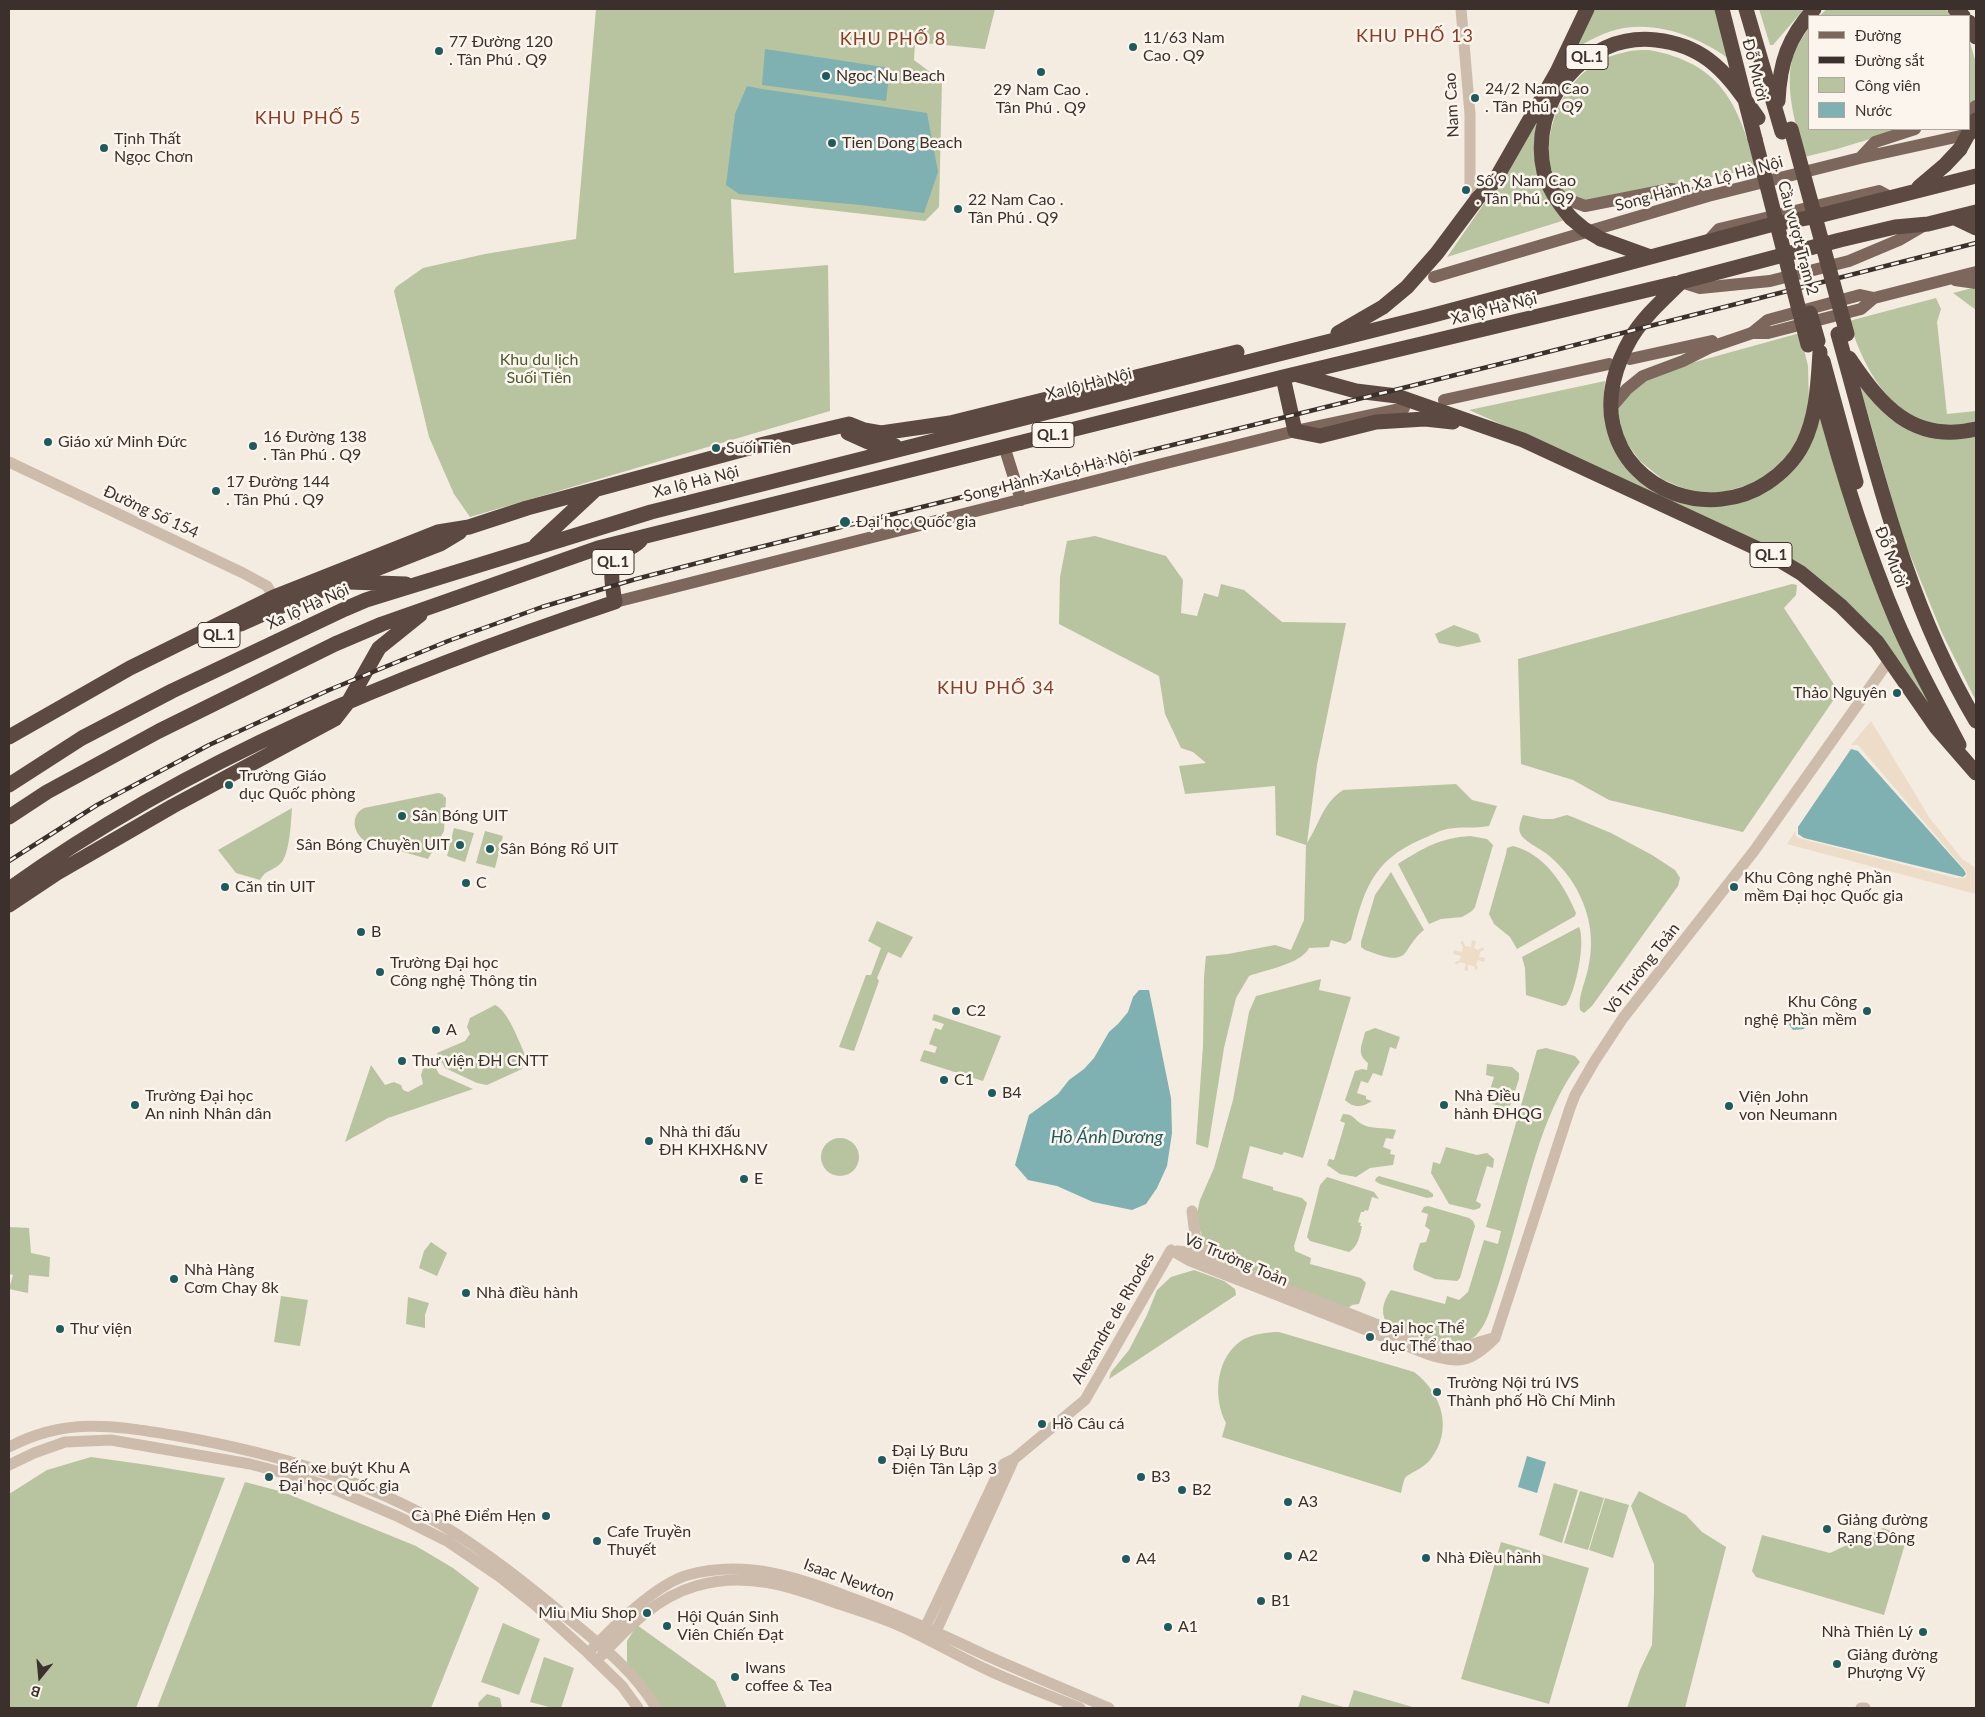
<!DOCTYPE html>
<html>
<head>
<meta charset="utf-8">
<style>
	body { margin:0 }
	#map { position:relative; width:1985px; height:1717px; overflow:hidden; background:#f4ebe1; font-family:Lato,sans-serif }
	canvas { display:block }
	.frame { position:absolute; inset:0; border:10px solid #3b302b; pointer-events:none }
	.legend { position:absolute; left:1808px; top:15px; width:162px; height:115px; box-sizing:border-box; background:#fbf5ee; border:1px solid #aea6a0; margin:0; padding:6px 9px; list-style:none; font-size:15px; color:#3b302b }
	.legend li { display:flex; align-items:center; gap:10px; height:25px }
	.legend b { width:25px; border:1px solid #aea6a0 }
	.north { position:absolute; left:15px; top:1652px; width:50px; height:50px; -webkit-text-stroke:4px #fbf5ee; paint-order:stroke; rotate:197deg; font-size:14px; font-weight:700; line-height:20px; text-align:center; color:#3b302b }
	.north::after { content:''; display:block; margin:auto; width:18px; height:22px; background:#3b302b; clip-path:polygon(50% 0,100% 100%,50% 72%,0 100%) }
</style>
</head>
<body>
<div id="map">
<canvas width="1985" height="1717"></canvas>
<div class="frame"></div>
<ul class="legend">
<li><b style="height:6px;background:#7d675c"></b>Đường</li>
<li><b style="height:6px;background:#3b302b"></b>Đường sắt</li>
<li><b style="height:14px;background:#b8c4a0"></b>Công viên</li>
<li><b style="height:14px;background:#7fb0b2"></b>Nước</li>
</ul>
<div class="north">B</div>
</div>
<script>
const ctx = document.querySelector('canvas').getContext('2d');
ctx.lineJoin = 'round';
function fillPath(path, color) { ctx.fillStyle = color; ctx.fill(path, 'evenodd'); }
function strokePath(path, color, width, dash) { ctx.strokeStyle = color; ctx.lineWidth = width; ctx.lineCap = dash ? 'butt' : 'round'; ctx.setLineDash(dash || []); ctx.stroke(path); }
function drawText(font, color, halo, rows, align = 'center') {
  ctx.font = font + ' Lato,sans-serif'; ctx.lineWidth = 5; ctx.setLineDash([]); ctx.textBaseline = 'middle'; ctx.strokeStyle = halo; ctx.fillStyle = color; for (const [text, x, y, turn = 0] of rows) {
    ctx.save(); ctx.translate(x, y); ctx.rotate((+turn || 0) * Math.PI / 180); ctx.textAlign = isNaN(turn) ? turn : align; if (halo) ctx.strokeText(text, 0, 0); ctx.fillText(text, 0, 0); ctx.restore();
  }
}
fillPath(new Path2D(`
	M596,9h399l-10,40 -70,-7 -1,18 28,21 -3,126 -14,14 -194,-22 3,74 94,-8 2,146 -360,106 -16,-23 -25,-57 -35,-146 2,-4 27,-19 62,-14 91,-15z
	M1591,9h126l15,52c-30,-22 -69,-39 -108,-33 -19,3 -36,13 -52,23z
	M1759,9h45l-31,36h-3z
	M1827,9h118l8,7h-134z
	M1809,27v102h94l-66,20 -33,8c-7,-29 -18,-62 -13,-92 2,-14 11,-26 18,-38z
	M1969,39l7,24 -1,40 -6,5z
	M1649,50c72,13 89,53 107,118l-174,37c-8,-6 -18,-12 -25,-19 -7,-9 -9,-29 -8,-41 3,-43 32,-85 77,-93 7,-2 15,-2 23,-2z
	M1540,110l-4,16 29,94 -118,37 43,-62z
	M1976,287v23l-23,-17z
	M1936,298l5,11 -4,13 10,92 29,-3v11c-9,1 -18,3 -27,3 -56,1 -86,-58 -100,-104z
	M1800,333l8,33 1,37 -2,14 -12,28 -18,23 -22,15 -35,10 -29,-2 -13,-5 -16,-7 -22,-18 -14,-19 -4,-10 -4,-22 4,-8 18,-19 44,-18z
	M1858,379l32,36 86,19v267l-34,-68 -40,-98z
	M1605,381l-2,22 1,12 60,79 93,2 64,-84 10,37 116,279 -110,-132 -278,-146 -90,-40z
	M1095,536l71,20 17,24 -2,33 16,3 7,-23 14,4 3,-13 23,6 38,32 64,1 -29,142 -10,78c13,-20 15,-39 36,-53l113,-6 16,16 25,6 -8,20c-14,3 -28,0 -42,3 -9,2 -17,7 -25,10 -51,22 -58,52 -71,101l-6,4 -14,-4 -2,7 -20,1c-8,16 -44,22 -60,28l-13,22 -12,50 -16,100 -12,-4 7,-98 1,-69 2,-21 22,-2 47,-9 16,5 13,-30 2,-75 -30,-10 -1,-49 -90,8 -6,-28 27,-3 -13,-11 -12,-4 -16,-34 -6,-38 -100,-52 1,-47 7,-36z
	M1792,584l5,1 -1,10 -12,13 55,84 -96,140 -134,-32 -36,-20 -52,-16 -3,-105z
	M1454,625l24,9 3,8 -23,5 -19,-4 -4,-9z
	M438,793l4,1 4,4 -2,33 -16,28 -63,-18c-12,-8 -15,-26 -1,-33z
	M292,808c-1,13 -2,45 -11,55 -6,7 -16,7 -21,17l-24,-7 -18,-23z
	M1523,815l19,4h11l14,-4 8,3 36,15 41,22 23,15 5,8 -2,8 -86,120 -8,7 -4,-3c-2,-12 4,-25 7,-37 8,-30 4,-58 -11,-85 -7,-13 -18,-25 -29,-34 -8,-6 -24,-13 -27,-21 -2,-5 1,-13 3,-18z
	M454,828l20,5 -9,29 -18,-6z
	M485,831l18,5 -8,32 -19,-5z
	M1470,836l17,3 6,6 -18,62 -3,4 -10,6 -21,2 -12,5 -31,-60c25,-16 42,-26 72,-28z
	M1513,846c32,8 51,39 63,67l-1,3 -58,33 -7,-12 -16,-13 -5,-10 17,-60 1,-6z
	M1391,872l33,58c-8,6 -12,13 -18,22 -9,12 -29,2 -41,-2l-4,-3v-5l14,-47z
	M877,921l36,16 -12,21 -13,-6 -11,26 2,3 -25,70 -15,-4 27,-72h5l10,-27 -13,-7z
	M1579,927c7,14 -3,64 -13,78l-4,1 -36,-11 -1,-27 -3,-11z
	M1321,979l-2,11 32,7 -48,161 -19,-6 -2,3 -32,-9 -8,32 31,9v3l29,8 5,5 -13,43 1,5 16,7 -1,6 51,14 5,5 -7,21 -7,1 -5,4 -132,-52 -9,-8 -10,-31 4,-18 14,-32 19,-68 16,-88 7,-16z
	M495,1005c13,5 25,39 31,52l-4,12 -35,16 -10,-2 -32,-15 -8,-15 28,-12 5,-7 -3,-7 3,-9z
	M934,1014l67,22 -18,45 -63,-20 4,-11 11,3 2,-6 -8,-3 6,-16 6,2 3,-6 -12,-4z
	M1375,1028l25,9 -4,12 -6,-2 -8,29 -9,-3 -5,10 -7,-2 -4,12 9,3v3l6,2c-9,6 -18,8 -27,-1l10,-29 7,-2 5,1 1,-7c-12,-10 -6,-17 -3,-31z
	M1546,1048l29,8 5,6c-20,26 -34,60 -44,92 -14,45 -25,92 -40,138 -5,13 -8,30 -18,41 -2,3 -8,7 -12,9 -22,9 -48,-6 -69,-13 -19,-6 -16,-26 -6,-39l54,14 2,-8 12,4 9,-8 16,-52 14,4 3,-13 -15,-4 51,-177z
	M433,1062l6,12 34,15 -85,29 -43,24 26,-77 14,20 9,-3 7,3 2,5 5,2 15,-8 -2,-9 3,-9z
	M1487,1064l25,3 7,6v6l-9,27 -7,1 -17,-5 8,-25 -8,-2z
	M1343,1114c10,0 10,4 17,9 10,7 26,4 36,7l-3,9 -7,-1 -3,9 8,3 -1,4 5,1 -2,10 -23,3 -14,9 -16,-3 -13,-9 2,-6 5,1 11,-37 -5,-2z
	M821 1157a19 19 0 1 1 38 0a19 19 0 1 1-38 0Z
	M1446,1147l31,8 10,-2 7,6 -1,9 -6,-2 -11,35 5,3 -1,4 -6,2 -25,-6 -18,-31 2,-11 7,2z
	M1379,1176l49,14 5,4v3l-6,1 -47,-14 -5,-3 1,-3z
	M1327,1177l47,15 5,7 -7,-2 -4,14 -3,-1 -1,2h-3l-3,10 3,1 -1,3h2c-2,9 -4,21 -13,26l-39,-11 -3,-4 13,-52z
	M1428,1206l41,12 4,3 2,5 -15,52 -3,3 -22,-2 -21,-9 -1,-4 7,-23 6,-1 4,-12 -5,-4 3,-12 -7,-2 3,-5z
	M9,1227l20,1 2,25 19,4 -1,20 -20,-2 -1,18 -19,-4 4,-14 -4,-1z
	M431,1242l16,11 -10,23 -18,-8 5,-17z
	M1194,1270l30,11 11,8 1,6 -127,84 2,-7 18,-22 18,-35 10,-25 14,-13z
	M281,1296l27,4 -8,46 -26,-4z
	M408,1297l21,6 -4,12v13l-19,-4z
	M1279,1332l135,40c28,21 40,58 16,88 -6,8 -21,13 -25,18 -2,4 -3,11 -4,15l-179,-56 4,-14c-14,-26 -10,-68 18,-84 11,-5 23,-7 35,-7z
	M91,1457l57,8 77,13 -89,230h-127v-214l38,-24z
	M245,1482l38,10 133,54 37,22 26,20 -48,120h-274z
	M1554,1483l24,7 -16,53 -23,-8z
	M1580,1491l24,7 -16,52 -24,-7z
	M1639,1491l47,24 16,17 24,15 -41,161h-58l13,-38 12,-25 2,-52v-29l-23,-58z
	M1605,1498l24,7 -16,53 -24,-8z
	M1883,1528l24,9 -23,78 -128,-38 -4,-6 10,-36 68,18z
	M1501,1542l88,26 -40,136 -88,-25z
	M503,1623l37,16 -21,56 -38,-13z
	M637,1625l78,56 12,27h-73l-27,-45v-22z
	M544,1657l30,11 -13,40h-8l-23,-6z
	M1354,1690l62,18h-68z
	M487,1694l13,4 2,10h-23l-1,-5z
	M1302,1695l45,13h-49z`), '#b8c4a0');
fillPath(new Path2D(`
	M1871,721l58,96 33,42 14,9v26l-189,-50 9,-14 -1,4 3,4 158,40h9l2,-3 -1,-4 -108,-126h-7z
	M1472,940l4,1 -2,7 4,2 5,-3 1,3 -4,2 -1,5 6,1 -1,4 -6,-2 -2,5 2,3 -2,2 -2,-4 -6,-1v6l-4,-1 2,-6 -6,-2 -4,3 -1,-3 4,-1 2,-5 -8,-2 1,-4 8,2 1,-5 -3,-5 3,-1 2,5 6,1z`), '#ecdcc8');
fillPath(new Path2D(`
	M765,49l125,19 -4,33 -124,-16z
	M747,86l15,3 165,24 11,59 -14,41 -63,-8 -122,-11 -13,-9 9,-71z
	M1851,749l7,2 106,119 2,4 -3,3 -159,-39 -6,-4v-7z
	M1139,990h10l22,108 1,35 -5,33 -10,22 -11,16 -14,6 -39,-8 -36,-16 -29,-6 -13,-15 14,-50 29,-21 11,-14 15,-11 10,-11 15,-26 9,-8 10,-12 5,-15z
	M1810,1013l1,7 -7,9 -11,1 -6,-8z
	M1527,1456l19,6 -9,31 -19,-6z`), '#7fb0b2');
strokePath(new Path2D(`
	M1461,9l9,105v73l8,11
	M9,462l234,111 24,13 7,11
	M1192,1211l3,24 13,23
	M1171,1250l19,11 237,93c33,10 43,9 68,-16l75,-230 5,-13 19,-33 29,-44 131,-167 136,-192
	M1177,1251l19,2 246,97c19,1 34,-9 53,-12
	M9,1447c58,-31 107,-21 169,-11 91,16 184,42 264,89 43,26 83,58 122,90 33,27 70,55 92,93
	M9,1465l25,-12 31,-11 46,-2 139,24 57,15 29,11 63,27 48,24 53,36 34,27 54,49 34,33 16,22
	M923,1632l77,-163 4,-5 10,-5 71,-59 86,-150
	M933,1638l81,-179
	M593,1648c23,-24 63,-64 95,-73 58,-16 113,3 166,24 44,16 87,35 129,55 42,19 84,36 126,54
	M602,1655c26,-28 55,-58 94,-69 49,-15 94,0 140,17 21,7 44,14 64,23 31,14 61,32 92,46 29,13 59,24 88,36
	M1861,1708h4`), '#cdbbac', 11);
strokePath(new Path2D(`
	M1969,111l7,-5
	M1860,158l15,-16 40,-13
	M1553,189l10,9 22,8 86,-17 34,7
	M1708,241l11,-12 160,-38 11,6
	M1434,277l274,-81 152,-38 114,-25
	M1955,280l21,3
	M1681,282l19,6 70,-7 79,-20 50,-21 24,-14
	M1751,333h17l93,-24 13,-11
	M1630,359l82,-18
	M1444,400l165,-36
	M1610,409l17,-20 16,-13 40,-15 28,-14 41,-14 16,-13 92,-25 14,3 102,-26
	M1004,446l17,54
	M615,602l543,-137 137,-34 109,-23`), '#7d675c', 12);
strokePath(new Path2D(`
	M1722,9l33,130
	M1746,9l36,123
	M1955,9l8,7
	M1969,22l7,15
	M1778,101c2,-39 10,-63 36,-92
	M1919,187l26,-22 15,-16
	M1571,218c-12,-14 -22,-28 -27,-46 -16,-69 40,-140 112,-132 19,2 37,8 53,20 20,15 34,37 49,58
	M1955,218l21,10
	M1601,239l47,17
	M1681,282c-17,17 -37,34 -50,56 -15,26 -25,58 -18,87 15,68 98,95 154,58 15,-10 28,-23 36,-39 14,-28 15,-61 17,-92
	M1338,333l45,-26 24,-20 30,-34 41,-55 16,-16 63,-110 30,-63
	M1838,334c37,132 67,268 138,387
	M1849,358c32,47 63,86 127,71
	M1823,361l33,121
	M1298,375l58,16 41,5 126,44 246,114 32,19 40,33 36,36 59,85 40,46
	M1283,377l12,54 25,5 56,-14 49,-3 28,3
	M1820,390c21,79 45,157 77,232 18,42 41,82 62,123
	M848,433l20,9 27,4
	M536,545l58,-54
	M349,582l57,2
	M241,624l38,-17 161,-63 20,-12
	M9,737l121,-69 144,-71 164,-65 31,-5 58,-19 237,-64 85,-20 15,6 17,3 69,-10 287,-71
	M9,785l73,-47 90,-47 173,-82 21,-9 285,-88 779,-196 340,-91 48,-9 158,-40
	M9,817l38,-25 112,-61 176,-87 47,-20 216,-76 685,-171 398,-95 159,-42 55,-13 33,-3 48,-12
	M9,889c183,-131 393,-216 606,-287 -2,-11 -7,-38 2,-46 7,-6 16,-8 23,-15
	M9,905l48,-32 116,-67 162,-87 14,-18 30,-53 41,-33`), '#5c4a42', 15);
const rail = new Path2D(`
	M9,861l88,-56 112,-60 120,-55 119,-49 94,-34 94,-28 108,-28 780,-193 452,-115`);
strokePath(rail, '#3b302b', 4.5);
strokePath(rail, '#fbf5ee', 2.5, [8]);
strokePath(new Path2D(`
	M1791,129l56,205
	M1755,139l53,206
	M1960,149l16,-29
	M1571,218l13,11 17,10
	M1810,313l8,28`), '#5c4a42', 15);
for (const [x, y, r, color] of [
	[1133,47,5,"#1f5a5e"],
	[439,51,5,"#1f5a5e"],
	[1041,72,5,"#1f5a5e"],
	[826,76,5,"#1f5a5e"],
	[1475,98,5,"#1f5a5e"],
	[832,143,5,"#1f5a5e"],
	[104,148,5,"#1f5a5e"],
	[1466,190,5,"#1f5a5e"],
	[958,209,5,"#1f5a5e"],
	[48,442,5,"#1f5a5e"],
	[253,446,5,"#1f5a5e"],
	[716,448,5,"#1f5a5e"],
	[216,491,5,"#1f5a5e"],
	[845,522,6,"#1f5a5e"],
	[1897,693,5,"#1f5a5e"],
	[229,785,5,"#1f5a5e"],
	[402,816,5,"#1f5a5e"],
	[460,845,5,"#1f5a5e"],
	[490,849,5,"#1f5a5e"],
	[466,883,5,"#1f5a5e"],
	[225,887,5,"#1f5a5e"],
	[1734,887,5,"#1f5a5e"],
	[361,932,5,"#1f5a5e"],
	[380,972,5,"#1f5a5e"],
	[956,1011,5,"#1f5a5e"],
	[1867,1011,5,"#1f5a5e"],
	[436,1030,5,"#1f5a5e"],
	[402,1061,5,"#1f5a5e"],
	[944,1080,5,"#1f5a5e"],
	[992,1093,5,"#1f5a5e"],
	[135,1105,5,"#1f5a5e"],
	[1444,1105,5,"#1f5a5e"],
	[1729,1106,5,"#1f5a5e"],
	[649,1141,5,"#1f5a5e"],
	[744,1179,5,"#1f5a5e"],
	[174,1279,5,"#1f5a5e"],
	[466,1293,5,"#1f5a5e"],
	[60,1329,5,"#1f5a5e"],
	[1370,1337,5,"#1f5a5e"],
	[1437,1392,5,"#1f5a5e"],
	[1042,1424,5,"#1f5a5e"],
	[882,1460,5,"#1f5a5e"],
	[269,1477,5,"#1f5a5e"],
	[1141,1477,5,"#1f5a5e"],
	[1182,1490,5,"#1f5a5e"],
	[1288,1502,5,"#1f5a5e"],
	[546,1516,5,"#1f5a5e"],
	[1827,1529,5,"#1f5a5e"],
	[597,1541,5,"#1f5a5e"],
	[1288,1556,5,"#1f5a5e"],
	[1426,1558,5,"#1f5a5e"],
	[1126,1559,5,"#1f5a5e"],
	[1261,1601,5,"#1f5a5e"],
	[647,1613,5,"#1f5a5e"],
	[667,1626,5,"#1f5a5e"],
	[1168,1627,5,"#1f5a5e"],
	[1923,1632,5,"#1f5a5e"],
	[1837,1664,5,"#1f5a5e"],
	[735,1677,5,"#1f5a5e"]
]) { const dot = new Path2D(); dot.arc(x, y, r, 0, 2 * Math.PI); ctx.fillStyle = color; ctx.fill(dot); strokePath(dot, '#fbf5ee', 2); }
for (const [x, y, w] of [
	[1587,57,42],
	[1053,435,42],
	[1771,555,42],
	[613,562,42],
	[219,635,42]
]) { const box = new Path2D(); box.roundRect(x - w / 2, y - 12.5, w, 25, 4); ctx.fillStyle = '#fbf5ee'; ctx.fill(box); strokePath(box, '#3b302b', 1); }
drawText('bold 15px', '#3b302b', null, [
	["QL.1",1587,57],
	["QL.1",1053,435],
	["QL.1",1771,555],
	["QL.1",613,562],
	["QL.1",219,635]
]);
drawText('16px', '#3b302b', '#fbf5ee', [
	["11/63 Nam",1143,38],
	["Cao . Q9",1143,56],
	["77 Đường 120",449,42],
	[". Tân Phú . Q9",449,60],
	["Ngoc Nu Beach",836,76],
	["24/2 Nam Cao",1485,89],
	[". Tân Phú . Q9",1485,107],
	["29 Nam Cao .",1041,90,"center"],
	["Tân Phú . Q9",1041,108,"center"],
	["Tịnh Thất",114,139],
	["Ngọc Chơn",114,157],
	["Tien Dong Beach",842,143],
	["Số 9 Nam Cao",1476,181],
	[". Tân Phú . Q9",1476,199],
	["22 Nam Cao .",968,200],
	["Tân Phú . Q9",968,218],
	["16 Đường 138",263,437],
	[". Tân Phú . Q9",263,455],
	["Giáo xứ Minh Đức",58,442],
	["Suối Tiên",726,448],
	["17 Đường 144",226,482],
	[". Tân Phú . Q9",226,500],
	["Đại học Quốc gia",856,522],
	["Thảo Nguyên",1887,693,"right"],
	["Trường Giáo",239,776],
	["dục Quốc phòng",239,794],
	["Sân Bóng UIT",412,816],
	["Sân Bóng Chuyền UIT",450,845,"right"],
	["Sân Bóng Rổ UIT",500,849],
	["Khu Công nghệ Phần",1744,878],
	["mềm Đại học Quốc gia",1744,896],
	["C",476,883],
	["Căn tin UIT",235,887],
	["B",371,932],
	["Trường Đại học",390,963],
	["Công nghệ Thông tin",390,981],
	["Khu Công",1857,1002,"right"],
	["nghệ Phần mềm",1857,1020,"right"],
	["C2",966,1011],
	["A",446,1030],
	["Thư viện ĐH CNTT",412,1061],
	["C1",954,1080],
	["B4",1002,1093],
	["Trường Đại học",145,1096],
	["An ninh Nhân dân",145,1114],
	["Nhà Điều",1454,1096],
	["hành ĐHQG",1454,1114],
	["Viện John",1739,1097],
	["von Neumann",1739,1115],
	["Nhà thi đấu",659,1132],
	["ĐH KHXH&NV",659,1150],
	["E",754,1179],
	["Nhà Hàng",184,1270],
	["Cơm Chay 8k",184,1288],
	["Nhà điều hành",476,1293],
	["Đại học Thể",1380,1328],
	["dục Thể thao",1380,1346],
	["Thư viện",70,1329],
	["Trường Nội trú IVS",1447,1383],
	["Thành phố Hồ Chí Minh",1447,1401],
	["Hồ Câu cá",1052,1424],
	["Đại Lý Bưu",892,1451],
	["Điện Tân Lập 3",892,1469],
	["Bến xe buýt Khu A",279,1468],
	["Đại học Quốc gia",279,1486],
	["B3",1151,1477],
	["B2",1192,1490],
	["A3",1298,1502],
	["Cà Phê Điểm Hẹn",536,1516,"right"],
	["Giảng đường",1837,1520],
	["Rạng Đông",1837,1538],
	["Cafe Truyền",607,1532],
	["Thuyết",607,1550],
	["A2",1298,1556],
	["Nhà Điều hành",1436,1558],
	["A4",1136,1559],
	["B1",1271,1601],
	["Miu Miu Shop",637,1613,"right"],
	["Hội Quán Sinh",677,1617],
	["Viên Chiến Đạt",677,1635],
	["A1",1178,1627],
	["Nhà Thiên Lý",1913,1632,"right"],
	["Giảng đường",1847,1655],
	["Phượng Vỹ",1847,1673],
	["Iwans",745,1668],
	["coffee & Tea",745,1686]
], 'left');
drawText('16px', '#3b302b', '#fbf5ee', [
	["Đỗ Mười",1755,70,76],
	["Nam Cao",1452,105,-93],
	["Song Hành Xa Lộ Hà Nội",1699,184,-15],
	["Cầu vượt Trạm 2",1798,238,75],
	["Xa lộ Hà Nội",1494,309,-14],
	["Xa lộ Hà Nội",1089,384,-14],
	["Song Hành Xa Lộ Hà Nội",1048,476,-14],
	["Xa lộ Hà Nội",696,482,-14],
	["Đường Số 154",151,512,25],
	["Đỗ Mười",1891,557,69],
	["Xa lộ Hà Nội",308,607,-24],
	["Võ Trường Toản",1642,969,-52],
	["Võ Trường Toản",1236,1260,23],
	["Alexandre de Rhodes",1113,1318,-60],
	["Isaac Newton",849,1580,20]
]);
drawText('16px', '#4a5a2e', '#fbf5ee', [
	["Khu du lịch",539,360],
	["Suối Tiên",539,378]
]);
ctx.letterSpacing = '1px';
drawText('18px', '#8c3b22', '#fbf5ee', [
	["KHU PHỐ 13",1415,36],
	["KHU PHỐ 8",893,39],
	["KHU PHỐ 5",308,118],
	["KHU PHỐ 34",996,688]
]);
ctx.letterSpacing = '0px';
drawText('italic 18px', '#1f5a5e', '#fbf5ee', [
	["Hồ Ánh Dương",1107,1137]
]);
</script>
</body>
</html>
